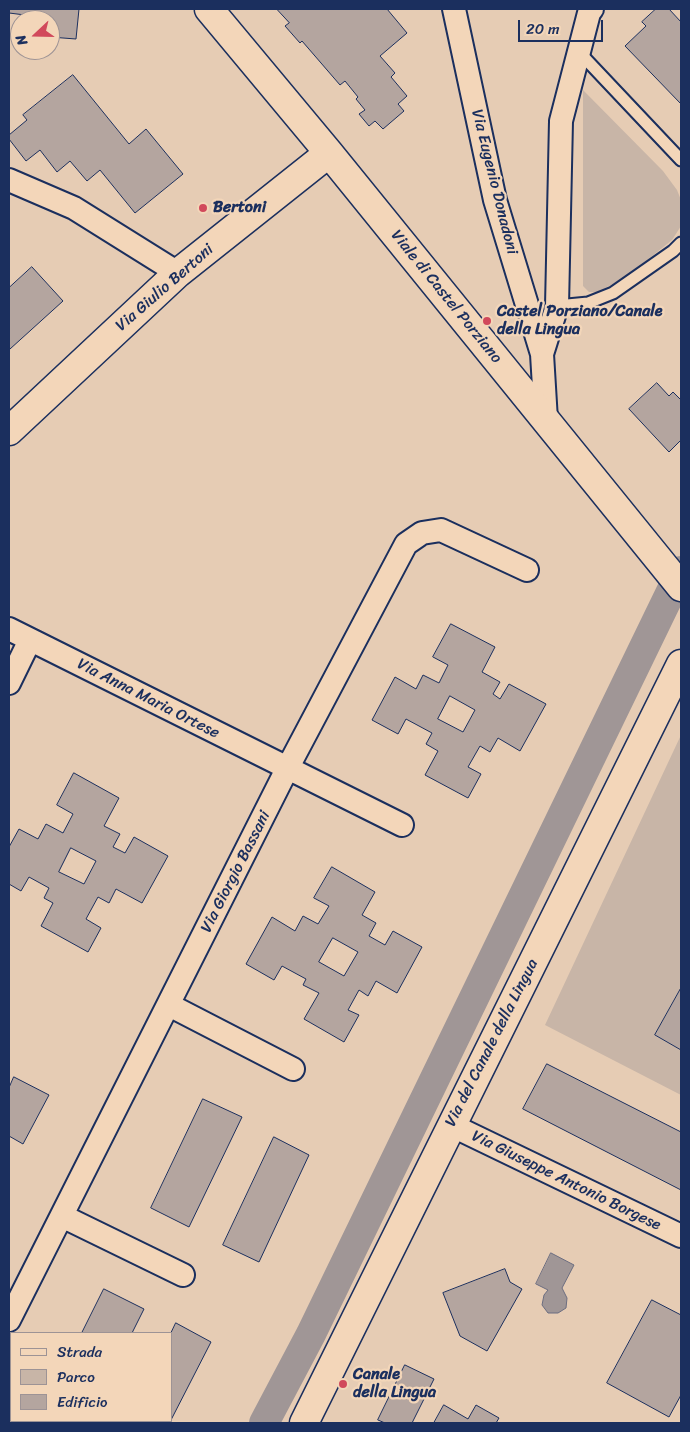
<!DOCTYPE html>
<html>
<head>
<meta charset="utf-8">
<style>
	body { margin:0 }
	#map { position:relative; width:690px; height:1432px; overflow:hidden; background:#e6ccb4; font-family:Sriracha,sans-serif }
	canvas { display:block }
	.frame { position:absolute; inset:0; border:10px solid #1b2f5e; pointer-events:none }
	.legend { position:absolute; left:10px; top:1332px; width:162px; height:90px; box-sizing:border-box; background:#f3d6b9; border:1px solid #9d9395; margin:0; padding:6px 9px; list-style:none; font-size:15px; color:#1b2f5e }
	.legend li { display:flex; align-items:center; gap:10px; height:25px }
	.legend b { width:25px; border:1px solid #9d9395 }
	.north { position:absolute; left:10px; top:10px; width:50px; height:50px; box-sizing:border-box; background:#f3d6b9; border:1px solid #9d9395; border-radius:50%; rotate:249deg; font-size:14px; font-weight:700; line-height:20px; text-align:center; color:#1b2f5e }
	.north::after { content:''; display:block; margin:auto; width:18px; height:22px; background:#d1495b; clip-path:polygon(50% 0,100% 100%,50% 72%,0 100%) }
	.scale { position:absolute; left:518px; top:20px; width:85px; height:22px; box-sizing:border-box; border:2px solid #1b2f5e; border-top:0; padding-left:6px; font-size:15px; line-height:18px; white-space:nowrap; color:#1b2f5e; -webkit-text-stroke:4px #f3d6b9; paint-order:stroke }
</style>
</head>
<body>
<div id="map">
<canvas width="690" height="1432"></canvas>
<div class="frame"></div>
<ul class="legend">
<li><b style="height:6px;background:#f3d6b9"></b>Strada</li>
<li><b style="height:14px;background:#c8b5a7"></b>Parco</li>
<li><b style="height:14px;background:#b4a59f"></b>Edificio</li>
</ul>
<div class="north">N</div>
<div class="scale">20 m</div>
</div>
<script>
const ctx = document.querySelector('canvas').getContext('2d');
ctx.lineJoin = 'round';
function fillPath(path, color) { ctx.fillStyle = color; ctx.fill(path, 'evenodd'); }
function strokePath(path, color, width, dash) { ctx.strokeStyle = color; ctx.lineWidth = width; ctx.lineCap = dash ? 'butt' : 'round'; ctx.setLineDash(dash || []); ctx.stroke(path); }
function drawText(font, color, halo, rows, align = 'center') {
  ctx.font = font + ' Sriracha,sans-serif'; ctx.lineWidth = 4.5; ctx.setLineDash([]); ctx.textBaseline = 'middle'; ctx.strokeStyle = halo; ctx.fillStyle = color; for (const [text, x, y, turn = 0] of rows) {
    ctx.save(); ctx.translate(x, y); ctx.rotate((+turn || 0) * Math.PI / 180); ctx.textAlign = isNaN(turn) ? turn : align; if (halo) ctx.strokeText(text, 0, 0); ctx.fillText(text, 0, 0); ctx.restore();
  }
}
fillPath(new Path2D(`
	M583,90l80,81 14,19 4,10v26l-9,14 -26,21 -33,23 -16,8h-8l-6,-6z
	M681,735v253l-26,47 26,15v45l-136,-70z`), '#c8b5a7');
const water = new Path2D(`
	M551,1253l23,12 -12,23 5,10 -1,10 -8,5h-10l-6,-8 2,-10 4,-5 -12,-6z`);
fillPath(water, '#a09696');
strokePath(water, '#6b6d80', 1);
strokePath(new Path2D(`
	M264,1423l47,-89 370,-763`), '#a09696', 30);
const building = new Path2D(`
	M9,9h70l-3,30 -26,-2v-17h-25v-5l-16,-2z
	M277,9h110l20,24 -27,23 15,17 -4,4 16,19 -9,8 6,7 -21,18 -8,-8 -6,5 -10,-12 6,-4 -9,-11 2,-2 -13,-16 -5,4 -38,-44 -2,2 -15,-17 4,-3z
	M656,9h13l12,13v82l-56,-58 21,-20 -4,-4z
	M73,75l56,69 17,-15 37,45 -48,39 -35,-43 -13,11 -17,-20 -13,11 -17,-22 -14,11 -17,-22v-4l18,-15 -4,-5z
	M32,267l31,34 -53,48 -1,-2v-59z
	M657,383l12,13 4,-4 8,8v40l-12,12 -40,-43z
	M451,624l44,23 -13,25 18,10 -7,12 7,5 9,-15 37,20 -26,47 -22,-13 -8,14 -10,-6 -12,21 13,7 -13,24 -43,-23 13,-24 -12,-7 6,-11 -26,-14 -8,15 -26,-14 23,-43 21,12 7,-14 16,8 9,-18 -15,-8zM450,696l25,14 -12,22 -25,-13z
	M74,773l45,25 -15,28 16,8 -7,13 12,6 9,-16 34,19 -26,47 -26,-14 -7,14 -11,-6 -12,22 15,9 -13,24 -47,-26 12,-23 -9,-5 5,-10 -20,-11 -8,14 -12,-7v-37l10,-18 19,10 8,-15 17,9 10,-19 -16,-9zM71,848l25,13 -12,23 -25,-12z
	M332,867l43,25 -13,23 14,8 -7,13 16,9 8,-14 29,16 -25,46 -21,-12 -8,15 -9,-6 -11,20 11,5 -15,27 -40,-23 15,-26 -16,-8 3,-6 -24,-13 -8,14 -28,-16 26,-47 23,14 8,-15 15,8 11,-18 -15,-8zM333,938l25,14 -14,24 -25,-14z
	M681,988v62l-26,-15z
	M547,1064l134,68v58l-158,-81z
	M14,1077l35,18 -26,49 -14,-8v-48z
	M203,1099l39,18 -53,110 -38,-19z
	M274,1137l35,18 -50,107 -36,-17z
	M505,1269l5,13 12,7 -35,62 -27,-15 -17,-43z
	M104,1289l40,20 -12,24h-50z
	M652,1300l29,15v80l-12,22 -62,-34z
	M176,1323l35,19 -40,78v-87z
	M405,1365l29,14 -22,44h-27l-7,-3z
	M444,1405l24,14 8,-14 23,13 -3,5h-62z
	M126,1421h45l-1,2h-45z`);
fillPath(building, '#b4a59f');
strokePath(building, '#1b2f5e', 1);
const lane = new Path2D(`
	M579,52l102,108
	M557,306l31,-3 25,-10 60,-42 8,-8`);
const street = new Path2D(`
	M454,9l41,191 47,154
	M9,180l65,28 104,65
	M546,420l-4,-66 15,-48 4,-185 28,-108 3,-4
	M9,629l393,196
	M9,683l21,-43
	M169,1005l124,64
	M451,1125l230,111
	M62,1216l121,59
	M9,1320l278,-551 119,-225 16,-11 19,-3 86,40
	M9,1421l5,2`);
const secondary = new Path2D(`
	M209,9l120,144 352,434
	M9,431l169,-158 151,-120
	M304,1423l377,-759`);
strokePath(lane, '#1b2f5e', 15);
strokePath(street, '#1b2f5e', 26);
strokePath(secondary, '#1b2f5e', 31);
strokePath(lane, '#f3d6b9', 11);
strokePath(street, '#f3d6b9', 22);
strokePath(secondary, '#f3d6b9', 28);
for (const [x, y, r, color] of [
	[203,208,5,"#d1495b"],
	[487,321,5,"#d1495b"],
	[343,1384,5,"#d1495b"]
]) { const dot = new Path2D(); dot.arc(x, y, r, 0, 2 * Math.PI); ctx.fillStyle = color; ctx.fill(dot); strokePath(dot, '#f3d6b9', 2); }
drawText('16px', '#1b2f5e', '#f3d6b9', [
	["Via Eugenio Donadoni",494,182,76],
	["Via Giulio Bertoni",165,288,-41],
	["Viale di Castel Porziano",446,297,51],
	["Via Anna Maria Ortese",148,699,27],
	["Via Giorgio Bassani",236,872,-63],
	["Via del Canale della Lingua",492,1043,-63],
	["Via Giuseppe Antonio Borgese",566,1181,26]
]);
drawText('bold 16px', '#1b2f5e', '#f3d6b9', [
	["Bertoni",213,208],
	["Castel Porziano/Canale",497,312],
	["della Lingua",497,330],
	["Canale",353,1375],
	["della Lingua",353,1393]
], 'left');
</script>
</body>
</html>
